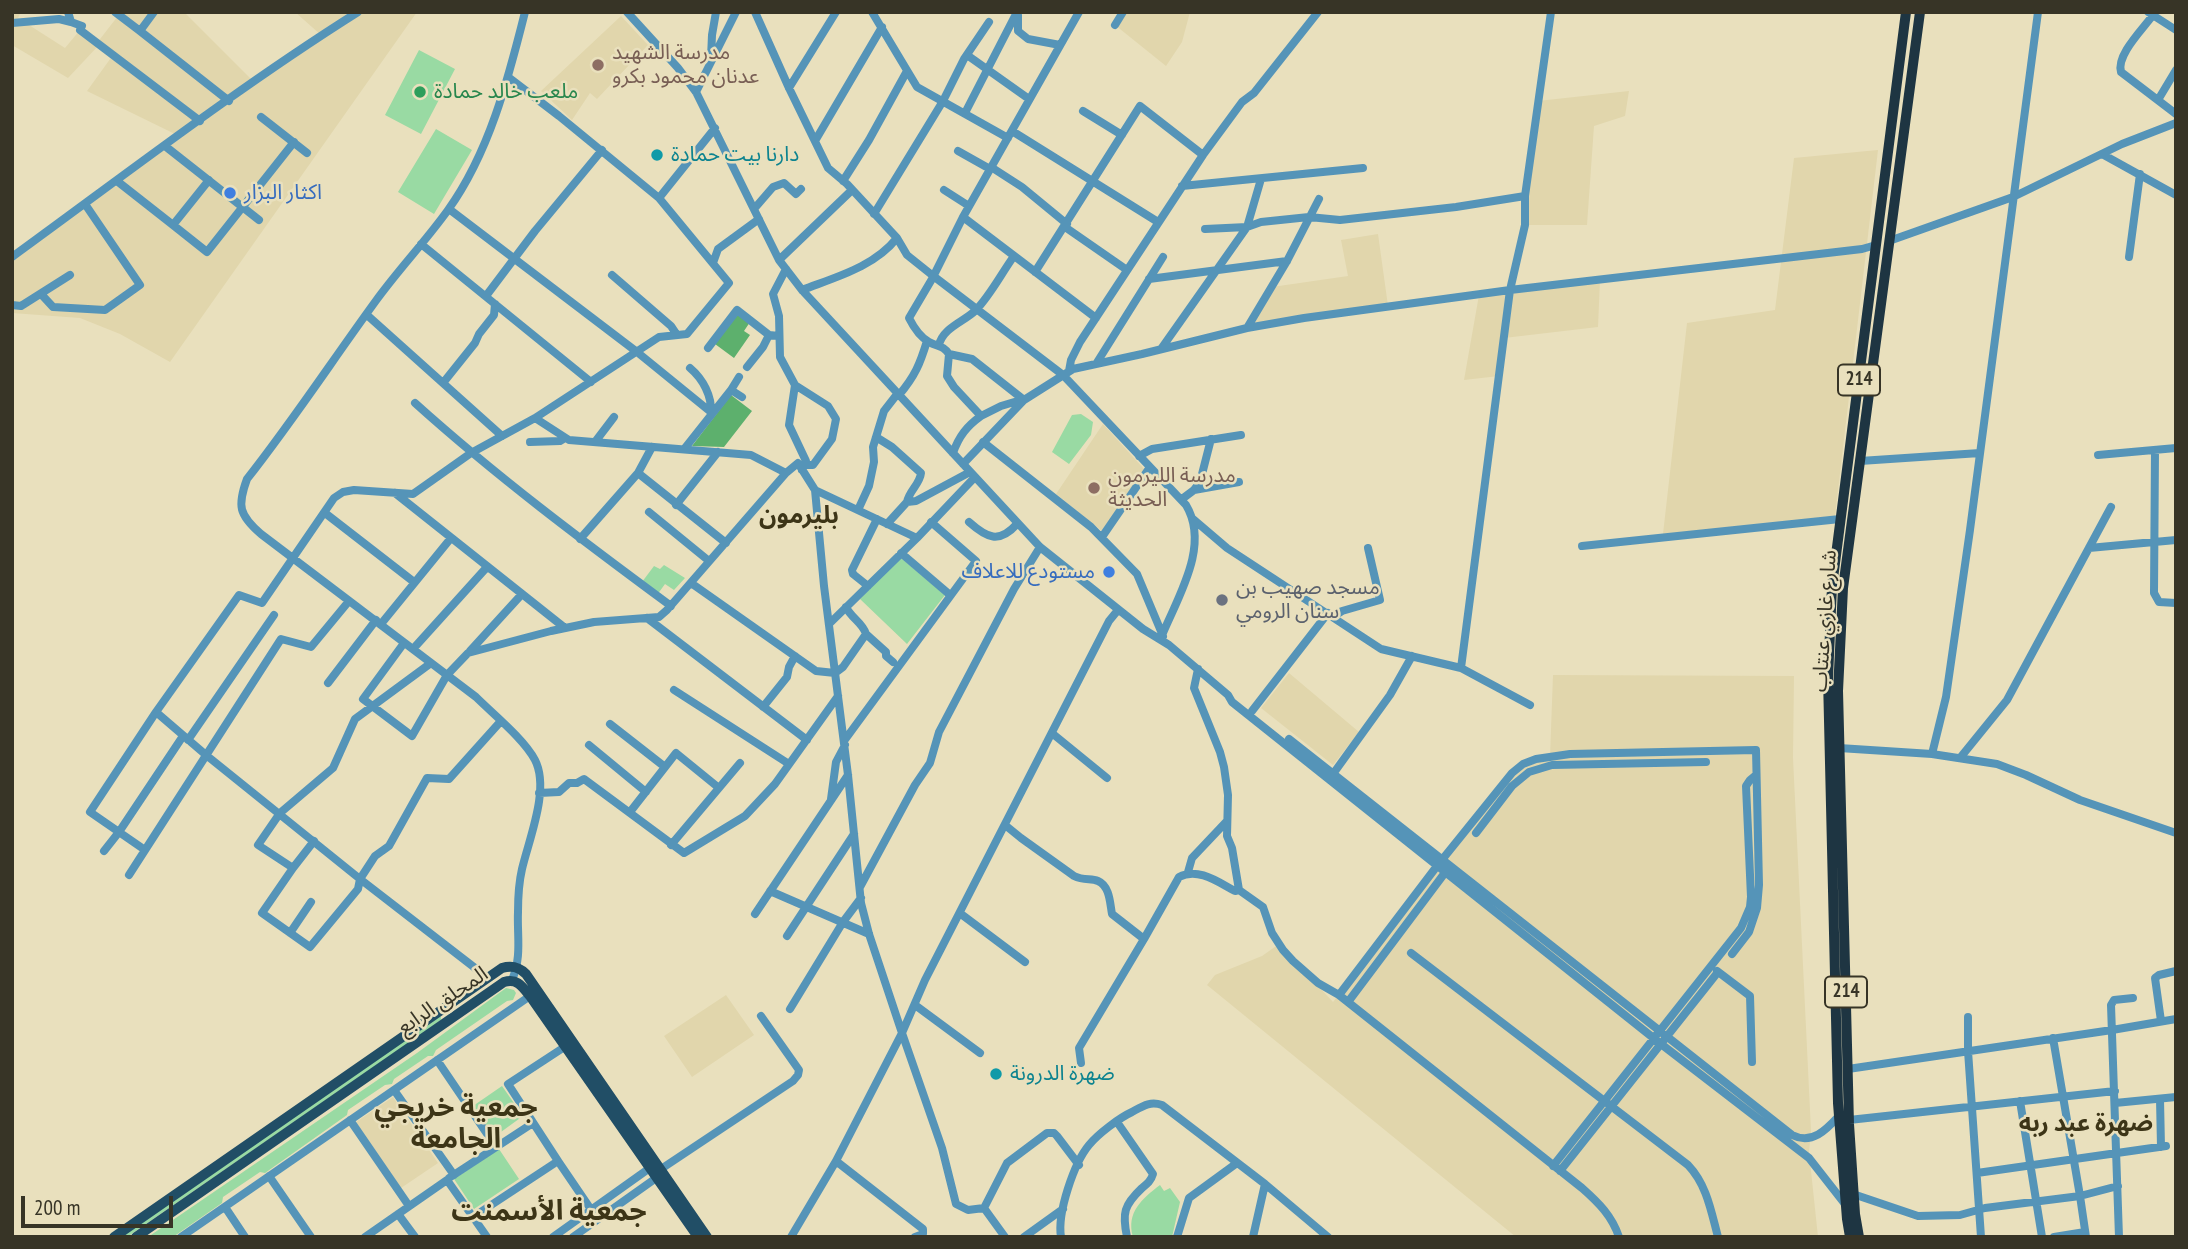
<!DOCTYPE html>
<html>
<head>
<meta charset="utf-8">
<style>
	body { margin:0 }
	#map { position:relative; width:2188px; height:1249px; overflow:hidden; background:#e9e0bd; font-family:"PT Sans Narrow",sans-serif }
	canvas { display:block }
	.frame { position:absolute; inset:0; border:14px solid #373426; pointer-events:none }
	.scale { position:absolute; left:21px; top:1196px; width:152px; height:32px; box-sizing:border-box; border:4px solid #373426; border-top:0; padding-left:9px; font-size:21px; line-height:24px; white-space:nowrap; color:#373426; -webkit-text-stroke:5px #e9e0bd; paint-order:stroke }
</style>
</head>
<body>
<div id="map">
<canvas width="2188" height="1249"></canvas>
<div class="frame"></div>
<div class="scale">200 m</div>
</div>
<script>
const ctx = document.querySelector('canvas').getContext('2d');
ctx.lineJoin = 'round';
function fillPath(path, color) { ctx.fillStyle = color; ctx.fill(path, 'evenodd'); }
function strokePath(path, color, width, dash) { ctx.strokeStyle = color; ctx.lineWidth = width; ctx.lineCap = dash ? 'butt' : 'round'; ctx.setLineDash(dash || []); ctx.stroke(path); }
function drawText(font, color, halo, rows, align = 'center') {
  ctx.font = font + ' "PT Sans Narrow","Noto Sans Arabic",sans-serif'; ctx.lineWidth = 5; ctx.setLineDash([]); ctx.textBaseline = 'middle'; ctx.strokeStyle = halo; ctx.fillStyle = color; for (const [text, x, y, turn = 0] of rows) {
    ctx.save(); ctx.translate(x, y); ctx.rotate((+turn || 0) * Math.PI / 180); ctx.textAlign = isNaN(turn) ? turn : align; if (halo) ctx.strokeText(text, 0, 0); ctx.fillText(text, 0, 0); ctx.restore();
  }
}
fillPath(new Path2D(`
	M12,12h9l-3,6 47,30 15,-18 17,13 24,-31h63l71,71 66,-48 -26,-23h122l-247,350 -50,-28 -40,-16 -68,-5v-57l167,-120 -92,-45 26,-36 -14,-10 -31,33 -56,-33z
	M1123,12h67l-8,30 -16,24 -51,-41z
	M621,16l27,29 -51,54 -7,-6 -18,27 -31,-29z
	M1629,91l-4,25 -31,10 -7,99h-62l13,-124z
	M1878,150l-43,366 -172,18 24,-211 88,-13 19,-152z
	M1378,234l10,72 -141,22 25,-41 76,-11 -7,-36z
	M1600,280l-2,47 -94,11 -5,38 -35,4 15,-85z
	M1103,424l41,45 -42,62 -46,-37z
	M1289,673l70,59 -26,33 -72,-57z
	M1553,675l241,1 -1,82 18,373 -2,21 9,85h-302l-309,-252 8,-10 47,-19 17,-12 54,58 179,-229 38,-16z
	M726,995l28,40 -62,42 -28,-41z
	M393,1097l45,66 -37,25 -45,-66z`), '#e1d6ac');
fillPath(new Path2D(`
	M419,50l36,19 -34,65 -36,-19z
	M436,129l36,21 -38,64 -36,-22z
	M1081,414l12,8 -2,13 -22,29 -17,-12 20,-37z
	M900,557l45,38 -38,49 -47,-45z
	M664,565l21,13 -11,12 -9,-6 -8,11 -15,-13 12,-16 6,3z
	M506,988l8,2 2,3 -3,7 -6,1 -71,49 -3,6h-5l-34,23 -2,5 -7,1 -37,25 -1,5 -82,58 -5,-1 -37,25 -1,6 -49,34h-25l269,-184z
	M439,1017h2v3l-25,18 -289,199h-8z
	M502,1086l21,30 -29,21 -21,-31z
	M499,1149l20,30 -45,30 -20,-30z
	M1160,1185l4,6 6,-3 10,14 -8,35h-39c-7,-25 9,-38 27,-52z`), '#99daa3');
fillPath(new Path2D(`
	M738,313l12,9 -6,9 6,4 -16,23 -19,-14z
	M731,395l21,16 -28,36 -32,-1z`), '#5db06d');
strokePath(new Path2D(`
	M68,12l3,10 11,4 -2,4 120,91
	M115,12l25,19
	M154,12l-14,19 89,70
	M627,12l51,56 18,24 83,168 23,30 238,257 103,82 26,16 59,50 4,7 429,342 148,114 36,46
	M755,12l34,76 39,80 19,16 50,54c-23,29 -61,39 -95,52
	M872,12l45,75 91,51
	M2148,12l28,18
	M1018,15v16l10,8 32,6
	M2153,15c-10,14 -37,40 -32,57l55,42
	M12,23l47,-4 12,3
	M1115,25l8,-13
	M967,55l62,44
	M711,58l1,-23 4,-23
	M508,77l51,39 100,82 70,85 -42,51 -28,3 -124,81
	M789,88l47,-76
	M696,92l40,-80
	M2158,100l18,-30
	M1083,111l39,24
	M965,113l52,-101
	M261,117l46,36
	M1012,131l146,91
	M815,141l67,-114
	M165,146l94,74
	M958,151l32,18
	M2102,154l74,41
	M991,167l31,20 45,37
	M117,181l56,44 36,-45
	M843,181l26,-41 38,-69
	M1182,186l181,-18
	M944,190l25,16
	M659,198l56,-70
	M449,209l188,143 75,61
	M754,209l19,-22 11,-4 12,11 5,-5
	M874,214l69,-113 21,-42 25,-37
	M963,217l133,101
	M173,225l34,27 87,-110
	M1065,227l62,43
	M1205,229l42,-2 14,-5 48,-5 31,3 116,-13 69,-11
	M897,238l10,17 25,20 131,100 123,130c24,40 -7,90 -23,128
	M1889,241l124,-44 109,-53 54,-21
	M421,244l170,138
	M12,257c114,-83 227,-170 346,-245
	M2129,257l11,-83
	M779,260l73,-70
	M713,263l5,-14 41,-30
	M786,269l-13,25 6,22 1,41 15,28 -6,40 17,36 -4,9
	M1035,272l105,-166 63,49
	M612,275l59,51 6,9
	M1149,279l138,-18
	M41,294l12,13 52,3 35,-25 -55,-81
	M486,296l49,-65 67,-81
	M12,305l9,1 49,-31
	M367,315l135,121
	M1247,328l40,-67 32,-62
	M939,345c4,-17 24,-23 36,-34 15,-15 26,-37 39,-55
	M708,348l29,-38 32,25 10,1
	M1161,349l86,-122 14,-48
	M949,354l-2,22 7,11 27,29 20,-10 20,-6
	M1096,364l67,-107
	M747,367l16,-20 6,-12
	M690,368c13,11 22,28 21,45
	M1069,371l2,-11 9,-18 123,-187 39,-53 12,-9 64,-81
	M443,383l32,-40 4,-9 15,-19 1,-11
	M795,385l33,21 8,13 -4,20 -19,26h-9
	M731,390l8,-13
	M899,395c16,-19 21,-31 28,-54
	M1024,400l-52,-41 -23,-5c-6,-9 -11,-7 -20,-12 -9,-5 -15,-14 -20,-24l23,-39 31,-62 116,-205
	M415,403c81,73 168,138 256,203
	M876,437l16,10 29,26c-1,11 -12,18 -14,29
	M530,442l30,-1 5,-3
	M595,442l19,-25
	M983,442l108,85 46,47 26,62
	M685,448l46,-58 11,7
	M2155,450l-1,143 5,9 17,1
	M953,453c6,-17 14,-27 28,-37
	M2098,455l78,-7
	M1139,456l13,-7 89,-14
	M1860,461l120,-8
	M963,464l61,-64 49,-31 69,-15 105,-26 57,-10 206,-28 352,-41 14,-4
	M638,473l88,70
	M1194,490l6,-8 11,-43
	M395,493l170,135
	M1182,499l12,-9 45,-8
	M676,505l42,-53
	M858,510l11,-24 5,-24 -1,-15 11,-36 14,-18
	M649,512l60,49
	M325,513l89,69
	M1193,519l34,29 154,101 80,19 69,37
	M969,522c18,16 30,22 48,2
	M887,524l20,-22 9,-1 54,-29
	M1102,537l48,-70
	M580,539l58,-66 14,-26
	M1582,546l258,-27
	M2089,548l87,-8
	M901,553l48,41
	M691,583l125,88 19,2 8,-6 23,-33c-3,-11 -15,-16 -20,-27
	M868,586l-15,-12 -1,-4 25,-51
	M1334,616l8,-5 38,-11 -12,-52
	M647,618l160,122
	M381,624l70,-86
	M829,624l88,-86
	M866,634l20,18v4l7,6
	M404,643l-41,56 49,37 35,-61 21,-22 83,-22 43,-9 65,-5 8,-7 119,-137 12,-10 17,27 102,48 58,-61
	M413,649l74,-82
	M470,651l52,-57
	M1461,668l49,-378 15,-65v-29l26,-184
	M1198,669l-4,19 26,64 4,15 4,28 -1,41 5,12 7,42 24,17 9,26 11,17 10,11 25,22 21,12 243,193c17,15 30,28 37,49
	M328,683l48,-63
	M674,690l115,74
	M763,707l24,-30 2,-10 6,-11
	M1252,711l76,-98
	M156,712l50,43 154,124 128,99
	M610,724l55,43
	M1053,734l54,44
	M1289,739l503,396c20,10 34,-5 47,-19
	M188,740l86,-125
	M844,741l132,-180 -45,-39
	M589,745l57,47
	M1839,748l93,6 65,10 29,11 54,25 96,33
	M1932,754l14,-57 24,-167 68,-518
	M1960,758l47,-58 104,-193
	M1333,774l57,-79 22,-39
	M539,793l20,-1 10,-9h8l7,-4 100,74 61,-37 30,-32 63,-88
	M831,799l5,-37 9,-17
	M630,812l46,-59 43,35
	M1005,825l16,13 53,38c10,5 17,2 24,5 12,5 12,23 14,33l32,25
	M1476,833l36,-47 17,-14 23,-7 154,-3
	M314,841l-21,27 -31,45 48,34 48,-58 2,-10 15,-23 14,-10 38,-68 22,1 52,-58
	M671,845l69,-82
	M145,850l-55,-38 66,-100 83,-117 23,8 72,-105 9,-6 11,-2 59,4 58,-41 64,-35 34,22 182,15 35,18
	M104,851l15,-19 64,-96
	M293,868l-35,-23 22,-32 53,-45 22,-49 76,-56
	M1188,872l4,-14 35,-37
	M129,875l152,-236 30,8 38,-46
	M860,887l55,-102 15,-22 9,-31 75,-143 26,-42
	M770,891l99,43
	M755,914l93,-139
	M961,914l64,48
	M290,933l21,-31
	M787,936l67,-102
	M1411,953l277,212c19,20 23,46 30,72
	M1717,971l33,25 2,66
	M512,980c10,-23 5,-44 6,-68 0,-14 1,-30 4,-43 7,-30 28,-80 13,-109 -11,-21 -42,-46 -59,-63l-215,-163c-22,-19 -24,-28 -14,-55 45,-57 85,-118 128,-177 23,-32 50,-60 73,-92 41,-57 60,-130 77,-198
	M1339,995l98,-129 75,-93 11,-9 13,-5 34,-5 186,-4 3,135 -2,23 -8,24 -17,22
	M1348,1002l99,-132
	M915,1005l65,48
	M790,1009l53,-87 18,-24
	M1968,1017v34l13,186
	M2161,1021l-6,-43 4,-3 17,-4
	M2053,1038l27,158 6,41
	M437,1060l59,87
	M1081,1063l-2,-15 65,-109 35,-62c19,-10 39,5 56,14l4,-1
	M1848,1069l264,-39 64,-11
	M394,1090l60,85
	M2160,1099l1,48
	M2020,1101l22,136
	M2115,1103l61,-6
	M350,1120l59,86
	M1849,1120l266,-29
	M1117,1122l36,52c-2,7 -6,10 -11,14 -18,17 -20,25 -15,49
	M558,1161l-50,-77 58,-38
	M836,1161l87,68v5l-8,3
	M1079,1165l-22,-29 -3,-3h-7l-40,30 -23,45 -16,2 -12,-6 -14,-56 -40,-115 23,-53 184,-359 9,-11
	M1553,1166l188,-238 9,-21 1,-10 -5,-111 4,-6 6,-5
	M661,1169l132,-88 5,-6 1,-5 -38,-54
	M1560,1171l158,-199
	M1977,1173l189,-27
	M269,1176l42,61
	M449,1178l84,-55
	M1853,1194l65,22 42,-1 25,-7 95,-12 38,-10
	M225,1207l20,30
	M984,1208l21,29
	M398,1214l17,23
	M473,1217l14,20
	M181,1237l349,-241
	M365,1237l82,-57 26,37 85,-56 34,50
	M553,1237l101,-72
	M573,1237l86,-61
	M791,1237l45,-76 66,-128 -33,-99 -8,-31 -13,-128 -24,-189 -9,-96
	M1024,1237l39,-28
	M1061,1237c-4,-24 13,-74 28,-92 9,-11 30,-27 43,-33 11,-6 18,-11 30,-7l103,79
	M1177,1237l12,-39 48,-35
	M1253,1237l12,-53 63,53
	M2054,1237l31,-5
	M2119,1237l-8,-232 3,-5 19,-2`), '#5594b8', 8);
strokePath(new Path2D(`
	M114,1237l388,-269c10,-3 17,-1 24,6l181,263
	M136,1237l368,-255c13,-4 18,4 26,14l168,241`), '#214e66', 10);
strokePath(new Path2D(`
	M1850,1237l-3,-18 -9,-116 -10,-425 4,-92 74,-574
	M1859,1237l-4,-23 -6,-90 -11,-433 5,-103 77,-576`), '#1e3542', 10);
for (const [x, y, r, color] of [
	[598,65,7,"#8d6e63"],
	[420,92,7,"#2e9e5b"],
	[657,155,7,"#0f9aa8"],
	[230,193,7,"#3f7fe0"],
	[1094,488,7,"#8d6e63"],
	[1109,572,7,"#3f7fe0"],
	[1222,600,7,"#6b7280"],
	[996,1074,7,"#0f9aa8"]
]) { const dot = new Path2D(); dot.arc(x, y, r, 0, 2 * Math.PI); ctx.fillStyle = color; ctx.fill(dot); strokePath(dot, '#e9e0bd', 2.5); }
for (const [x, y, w] of [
	[1859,380,42],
	[1846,992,42]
]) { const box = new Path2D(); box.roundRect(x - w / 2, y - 15.5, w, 31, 5); ctx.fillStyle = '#e9e0bd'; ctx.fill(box); strokePath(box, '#373426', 2); }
drawText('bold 19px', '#373426', null, [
	["214",1859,380],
	["214",1846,992]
]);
drawText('21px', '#785e54', '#e9e0bd', [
	["مدرسة الشهيد",612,53],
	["عدنان محمود بكرو",612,77],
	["مدرسة الليرمون",1108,476],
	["الحديثة",1108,500]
], 'left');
drawText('21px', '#27864d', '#e9e0bd', [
	["ملعب خالد حمادة",434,92]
], 'left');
drawText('21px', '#0d838f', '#e9e0bd', [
	["دارنا بيت حمادة",671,155],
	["ضهرة الدرونة",1010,1074]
], 'left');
drawText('21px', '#366cbe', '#e9e0bd', [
	["اكثار البزار",244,193],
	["مستودع للاعلاف",1095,572,"right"]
], 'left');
drawText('21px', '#5b616d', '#e9e0bd', [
	["مسجد صهيب بن",1236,588],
	["سنان الرومي",1236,612]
], 'left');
drawText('21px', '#373426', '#e9e0bd', [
	["شارع غازي عنتاب",1825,621,-86],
	["المحلق الرابع",443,1001,-34]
]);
drawText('bold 24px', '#3d3517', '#e9e0bd', [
	["بليرمون",799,516],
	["ضهرة عبد ربه",2086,1124]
]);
drawText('bold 28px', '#3d3517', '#e9e0bd', [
	["جمعية خريجي",456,1108],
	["الجامعة",456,1140],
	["جمعية الأسمنت",549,1212]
]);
</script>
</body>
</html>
